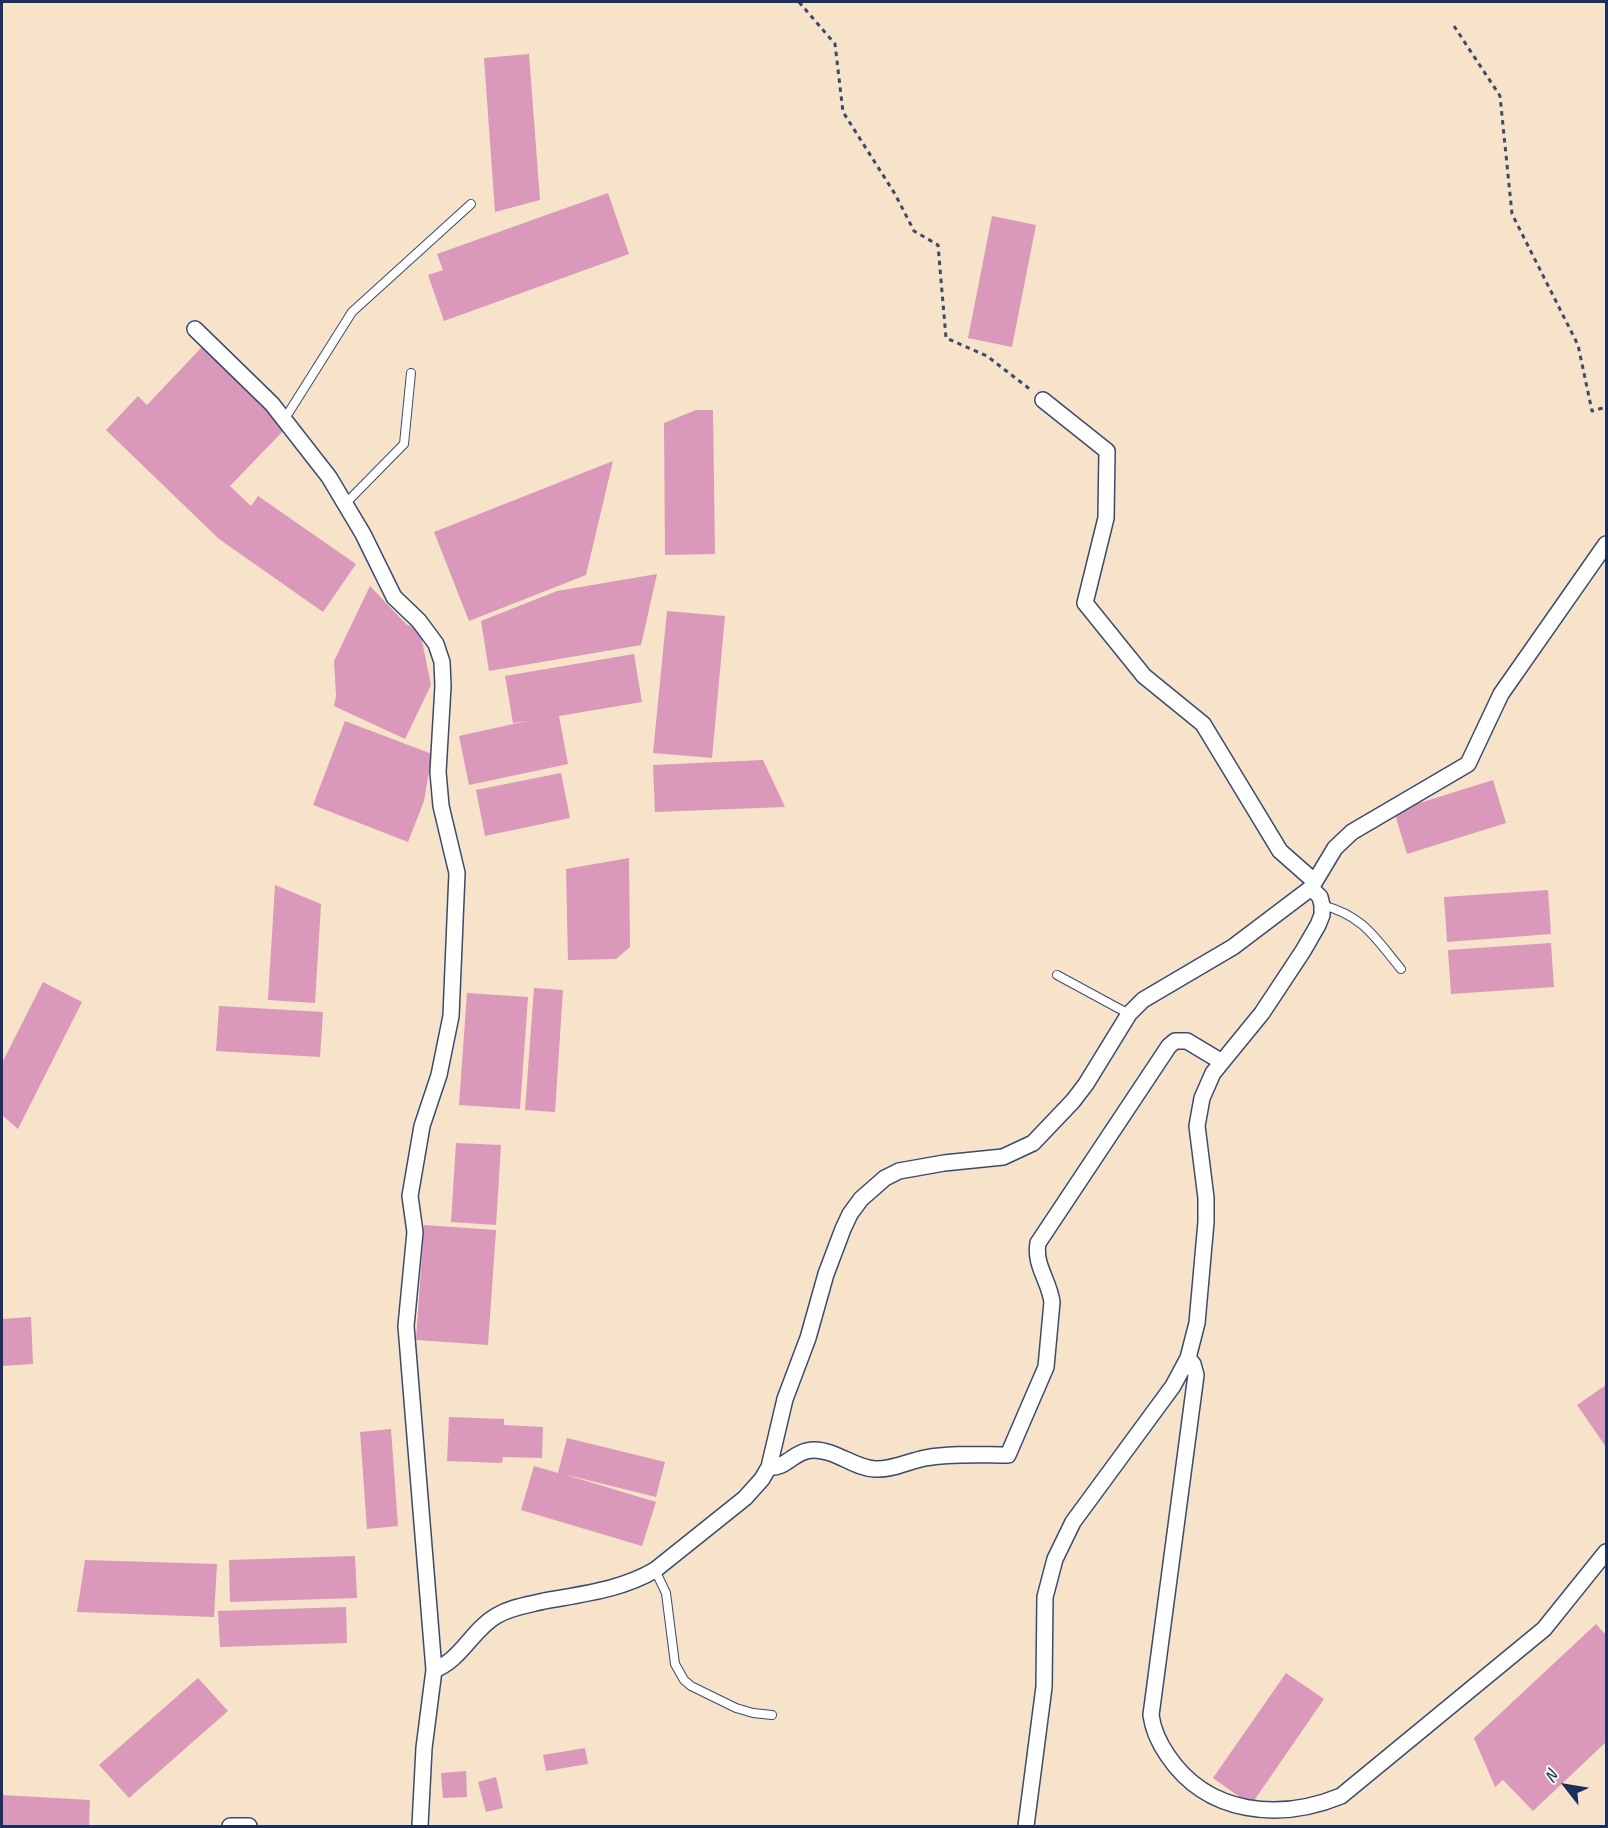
<!DOCTYPE html>
<html>
<head>
<meta charset="utf-8">
<style>
	body { margin:0 }
	#map { position:relative; width:1608px; height:1828px; overflow:hidden; background:#f6e3ca; font-family:Caveat,sans-serif }
	canvas { display:block }
	.frame { position:absolute; inset:0; border:3px solid #1b2f5e; pointer-events:none }
	.north { position:absolute; left:1536px; top:1756px; width:60px; height:60px; -webkit-text-stroke:4px #fbf7ec; paint-order:stroke; rotate:301deg; font-size:16px; font-weight:700; line-height:24px; text-align:center; color:#1b2f5e }
	.north::after { content:''; display:block; margin:auto; width:21px; height:27px; background:#1b2f5e; clip-path:polygon(50% 0,100% 100%,50% 72%,0 100%) }
</style>
</head>
<body>
<div id="map">
<canvas width="1608" height="1828"></canvas>
<div class="frame"></div>
<div class="north">N</div>
</div>
<script>
const ctx = document.querySelector('canvas').getContext('2d');
ctx.lineJoin = 'round';
function fillPath(path, color) { ctx.fillStyle = color; ctx.fill(path, 'evenodd'); }
function strokePath(path, color, width, dash) { ctx.strokeStyle = color; ctx.lineWidth = width; ctx.lineCap = dash ? 'butt' : 'round'; ctx.setLineDash(dash || []); ctx.stroke(path); }
fillPath(new Path2D(`
	M529,54l11,146 -45,12 -11,-154z
	M608,193l21,61 -185,67 -16,-46 15,-5 -6,-16z
	M992,216l44,9 -24,122 -44,-9z
	M203,346l84,81 -57,59 21,20 7,-10 98,68 -33,48 -104,-73 -113,-109 32,-34 9,9z
	M696,410h17l2,144 -50,1 -1,-132z
	M613,461l-27,114 -117,46 -35,-89z
	M657,574l-16,71 -152,26 -8,-50 76,-30z
	M370,586l36,38 14,7 11,54 -26,54 -71,-33 2,-10 -2,-35z
	M667,611l58,5 -13,142 -59,-5z
	M634,654l8,48 -83,14 9,48 -99,21 -10,-49 68,-15 -14,2 -8,-47z
	M345,721l87,33 -8,47 -16,41 -95,-37z
	M763,760l22,47 -130,5 -2,-47z
	M561,773l9,45 -85,18 -9,-46z
	M1493,780l13,43 -99,31 -13,-43z
	M629,858l1,89 -14,12 -48,1 -2,-91z
	M275,885l46,19 -6,99 -47,-3z
	M1548,890l3,44 -104,8 -3,-45z
	M1551,943l3,44 -103,7 -3,-44z
	M43,982l39,20 -64,127 -16,-14v-52z
	M534,988l29,2 -8,122 -30,-2z
	M467,993l61,4 -8,112 -61,-4z
	M219,1006l104,6 -3,45 -104,-6z
	M456,1143l45,2 -5,80 -45,-3z
	M424,1225l72,5 -8,115 -72,-5z
	M31,1317l2,47 -31,2v-47z
	M1606,1385v62l-29,-42z
	M449,1417l55,2v6l39,2 -1,31 -39,-1 -1,6 -55,-2z
	M391,1429l7,97 -31,3 -7,-97z
	M567,1438l98,24 -9,35 -93,-23 93,28 -14,44 -121,-36 13,-44 24,7z
	M355,1556l2,42 -127,4 -1,-42z
	M85,1560l132,4 -3,53 -137,-5z
	M346,1607l1,36 -127,4 -2,-36z
	M1596,1624l10,11v107l-73,69 -30,-31 -8,7 -21,-49z
	M1286,1673l38,26 -73,106 -38,-27z
	M198,1678l30,33 -99,87 -30,-33z
	M585,1748l3,16 -42,7 -3,-16z
	M466,1771l1,26 -24,1 -2,-25z
	M496,1777l7,31 -17,4 -8,-30z
	M2,1795l88,5 -1,26h-87z`), '#da98ba');
const service = new Path2D(`
	M284,420l68,-108 119,-108
	M345,504l59,-60 7,-71
	M1322,905c42,11 53,33 79,64
	M1057,975l72,39
	M655,1570l11,23 9,71 9,16 7,6 45,22 17,5 19,2`);
const minor = new Path2D(`
	M195,329l77,75 57,73 34,57 31,63 25,24 17,23 6,18 1,24 -5,86 3,34 16,67 -6,143 -12,59 -17,51 -12,70 5,36 -9,94 28,344 -10,78 -4,78
	M1043,400l64,51 -1,67 -21,85 59,73 59,48 77,127 34,30
	M1311,888l24,-40 17,-16 116,-68 33,-70 105,-150
	M1188,1358l5,6 3,11 -45,340c2,16 8,28 17,41 40,59 112,65 173,40l203,-167 62,-77
	M769,1467c16,3 25,-17 45,-17 22,0 40,18 61,19 17,1 34,-8 50,-11 27,-5 56,-3 83,-3l38,-88 6,-65c-3,-22 -18,-37 -14,-59l131,-197 6,-5h12l35,21
	M434,1670c27,-10 38,-40 62,-54 15,-9 32,-11 48,-15 38,-7 77,-11 111,-31l90,-72 17,-19 7,-12 16,-68 23,-61 18,-64 17,-45 7,-15 11,-15 24,-21 14,-7 45,-8 59,-6 30,-14 40,-42 13,-17 43,-70 14,-14 90,-53 78,-59 9,9 2,8v10l-4,10 -15,26 -41,62 -49,60 -11,25 -5,28 9,72v24l-9,101 -9,35 -15,28 -100,136 -18,37 -10,38 -1,90 -18,139
	M230,1826h19`);
strokePath(service, '#3c4a6e', 10);
strokePath(minor, '#3c4a6e', 18);
strokePath(new Path2D(`
	M799,2l36,42 8,68 52,82 19,37 24,14 8,93 41,18 44,34
	M1454,26l46,70 12,118 66,131 14,66 14,-4`), '#3c4a6e', 3, [4.5, 4.5]);
strokePath(service, '#fff', 8);
strokePath(minor, '#fff', 15);
</script>
</body>
</html>
